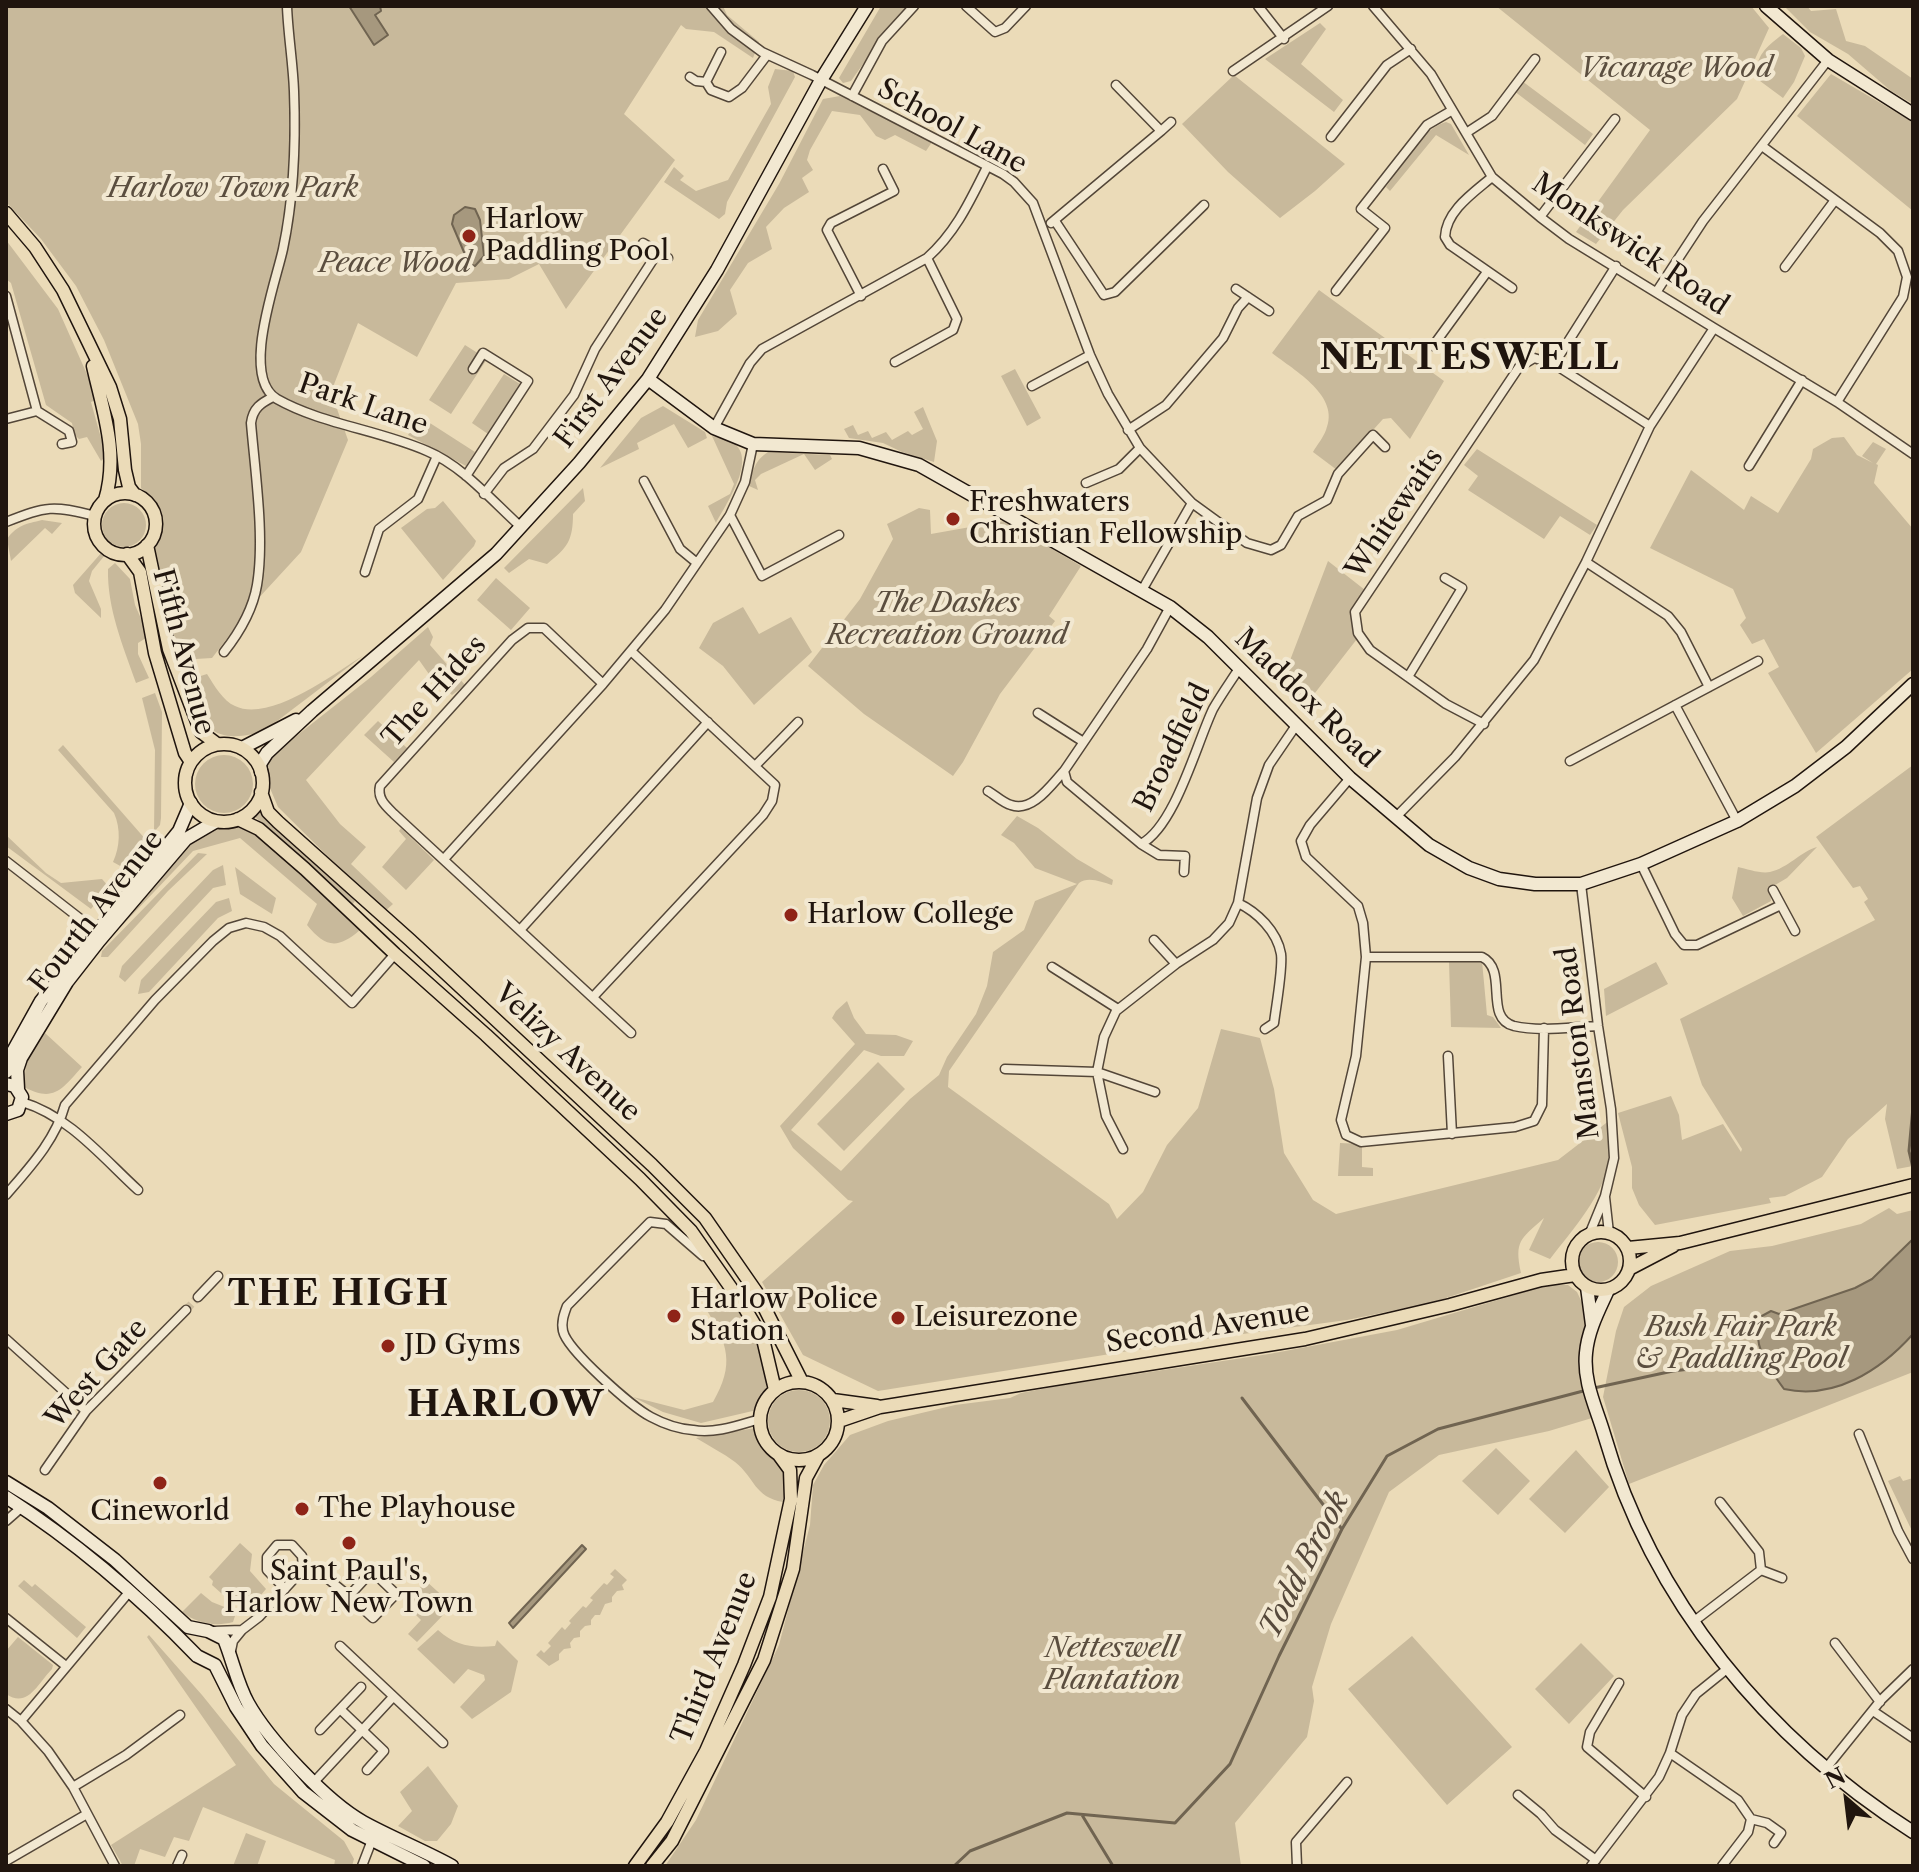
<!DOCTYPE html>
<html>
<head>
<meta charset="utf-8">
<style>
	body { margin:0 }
	#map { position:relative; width:1919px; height:1872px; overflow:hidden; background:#ebdbb8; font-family:"Libre Caslon Text",serif }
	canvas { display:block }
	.frame { position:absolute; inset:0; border:8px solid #20150e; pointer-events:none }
	.north { position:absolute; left:1807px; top:1760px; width:80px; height:80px; -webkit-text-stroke:6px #f2e8d1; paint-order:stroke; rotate:332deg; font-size:22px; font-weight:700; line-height:32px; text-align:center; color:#20150e }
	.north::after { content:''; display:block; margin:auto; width:28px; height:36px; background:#20150e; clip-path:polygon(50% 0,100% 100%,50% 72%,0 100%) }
</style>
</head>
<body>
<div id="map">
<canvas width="1919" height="1872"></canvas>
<div class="frame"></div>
<div class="north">N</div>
</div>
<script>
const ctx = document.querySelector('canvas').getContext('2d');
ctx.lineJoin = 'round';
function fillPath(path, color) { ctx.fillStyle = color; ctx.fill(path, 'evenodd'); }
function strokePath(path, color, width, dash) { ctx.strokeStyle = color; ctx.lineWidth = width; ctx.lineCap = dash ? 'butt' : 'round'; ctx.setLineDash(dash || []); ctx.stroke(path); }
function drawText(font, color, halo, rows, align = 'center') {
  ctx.font = font + ' "Libre Caslon Text",serif'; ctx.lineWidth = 8; ctx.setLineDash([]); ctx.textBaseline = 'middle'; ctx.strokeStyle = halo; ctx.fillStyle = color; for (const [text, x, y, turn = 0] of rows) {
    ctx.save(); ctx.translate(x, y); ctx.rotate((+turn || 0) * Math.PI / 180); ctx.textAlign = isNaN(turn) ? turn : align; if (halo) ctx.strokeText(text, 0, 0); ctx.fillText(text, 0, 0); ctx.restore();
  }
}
fillPath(new Path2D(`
	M6,6h717l4,9 32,27 -6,16 -39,-26 -28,-3 -5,-4 -57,89 51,46 -109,149 -27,-45 -30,15 -53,4 -39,74 -59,-34 -27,69 17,48 -47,112 -46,50 -43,56 -33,2 -32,-115c20,-28 19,-32 -6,-57v-44l-3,-20 -34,-84 -28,-54 -35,-47 -35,-37z
	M881,6l27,1 -23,26 -34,48 -8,2 -4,-5z
	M1496,6h255l18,22 -32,71 -114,111 -27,34 -20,-12 74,-102z
	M1784,6h23l4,5 25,-2 10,32 19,5 48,33v25l-22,-13 -43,-37 -38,-22z
	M1320,23l6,6 -25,35 42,36 -9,12 -69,-53z
	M1783,34l18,14 4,8 -11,26 -11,16 -27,-20c0,-23 9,-30 27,-44z
	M775,69l18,2 2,6 -68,125 -2,12 -6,5 -55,-37 10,-15 10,9 -4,4 16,11 32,-11 43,-76 -3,-17z
	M1831,74l82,48v89l-116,-95z
	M1234,75l111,89 -30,27 -35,27 -52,-46 -46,-48z
	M1522,81l71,53 -8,11 -71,-54z
	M840,96l92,46 -6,9 -31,-16 -10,5 -9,-4 -16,-21 -28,-4 -22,39 -3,10 6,10 -11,8 7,14 -25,16 -18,19 6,22 -24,14 -18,27 7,24 -19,17 -23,6 3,-17 81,-136 44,-85z
	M1446,122l5,2 18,31 -33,-20 -46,56 -4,-4c16,-21 33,-57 60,-65z
	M6,240l52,69 40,90 -7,3 15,54 -5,5 -14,-24 -8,2 -5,-5 -2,-11 -26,-18 -35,-122 -5,-4z
	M1319,290l125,91 -34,58 -19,-21 -8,1 -46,51 -24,-18c4,-7 10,-14 13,-22 15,-34 -31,-59 -54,-77z
	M465,345l22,14 -36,55 -22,-14z
	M1015,369l26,49 -14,8 -26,-50z
	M504,374l16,10 -32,50 -16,-11z
	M663,406l42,26 2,6 -19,10 -14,-24 -37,19 2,6 -39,19 41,-50z
	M923,407l14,34 -3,21 -32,-10 -19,-9 -34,-5 -5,-9 9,-4 5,10 10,-4 4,7 14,-6 6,8 16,-9 4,4 11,-6 -9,-17z
	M419,416l56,36 -9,14 -58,-31z
	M712,436c7,2 19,4 24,9 19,18 -11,61 -20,78l-8,-17 22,-12 4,-10z
	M1844,437l13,18 16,8 -11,-7 11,-14 13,7 -10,15 2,1 -4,18 39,46v140l-97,84 -48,-80 11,-6 -15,-28 -12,5 -12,-19 6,-7 -13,-29 -83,-41 41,-78 53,40 7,-14 27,17 33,-54 2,-10 19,-11z
	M1477,449l120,76 -7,10 -30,-19 -16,23 -76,-49 10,-14 -14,-11z
	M768,452l62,3 2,4 -17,11 -11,-16 -43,20 -6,6 3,10 -9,-4c4,-15 5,-25 19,-34z
	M583,488l2,13 -12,13c0,27 -6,34 -26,50l-18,-5 -20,14 -5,-5z
	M443,501l33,40 -2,5 -31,34 -42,-52 26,-19 8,-1z
	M102 525a22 22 0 1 1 44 0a22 22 0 1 1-44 0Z
	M919,508l11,2 1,24 73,-13 77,45 -32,50 6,5 -55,73 -37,68 -10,14 -89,-62 -56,-48 52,-67 33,-60 -6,-15z
	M42,520l20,3 -10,11 -7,-6 -34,33 -4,-22c10,-14 19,-15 35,-19z
	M102,552l3,3 -13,16 -3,10 12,28v9l-26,-25 -2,-8z
	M1328,561l37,29c-12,15 -18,31 -8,49l-53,68 -34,-35 19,-9z
	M115,563l15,16 5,26 11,25v8l-8,5v11l11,24 -13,5c-13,-37 -29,-75 -28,-114z
	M496,578l34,30 -19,22 -34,-30z
	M743,607l16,27 32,-17 21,35 -58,53 -31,-39 -24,-18 14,-25z
	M428,627l5,10 -3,8 35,40 -13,10 -21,-18 -12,-17 -113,120 34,44 26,23 -15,17 42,40 -9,8 -106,-105 -11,-26 -1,-13 5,-12 100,-79z
	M364,655l-100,76c-16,5 -42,10 -55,-4 -8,-8 -16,-36 -21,-47l19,-6c7,11 16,27 28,32 35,17 100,-33 129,-51z
	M155,693l7,19 -1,106 -1,7 -6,7 1,-82 -13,-52z
	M378,721l29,27 -13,14 -30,-27z
	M63,745l84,96 -23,27 -11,-6c7,-15 8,-33 1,-49l-56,-63z
	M195 784a29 29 0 1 1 58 0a29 29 0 1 1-58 0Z
	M1913,765v401l-16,3 -12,-50 2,-15 -39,35 -26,38 -37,19 -16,2 2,5 -116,22 -16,-20 -7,-17v-21l-14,-54 53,-17 8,19 3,25 41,-16 18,28 1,-3 -40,-64 -22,-66 195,-99 -11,-18 4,-3 -8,-13 -7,2 -37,-51z
	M263,807l3,7 89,87 -3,4 -98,-89z
	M1017,816l21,12 39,31 36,21 -1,5c-10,-3 -24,-9 -33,-2l-130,188 -1,16 161,117 8,15 26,-27 24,-47 31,-37 23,-79 39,9 14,51 10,64 29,47 23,14 222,-54 52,-40c1,12 3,26 1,37 -8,39 -37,71 -61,102l-21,-9 15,-32c-23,21 -30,22 -23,55l-90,30 -84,17 -149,20 -320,51 -75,-36 -41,-73 91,-81 -5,-1 -55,-52 -13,-22 75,-82 -23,-26 4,-7 11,-10 7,17 12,16 30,1 17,6 -9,15h-23l-17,-6 -73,80 50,41 69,-72 29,-24 8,-18 29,-43 11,-28 6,-34 31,-22 11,-29 42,-17 -42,-16 -21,-25 -13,-8z
	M243,826l12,2 68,64 37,38c-23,20 -35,17 -53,-5l10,-21 -77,-66 -47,13 -119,125 110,-131 20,-14z
	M401,828l33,32 -28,30 -24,-23 24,-28 -7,-8z
	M6,835l40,38 15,10 41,-4 7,8 -18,22 -85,-63z
	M1817,847l-30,31 -17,10 1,13 -28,15 -11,-18 6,-31c9,2 23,7 32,5 18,-4 30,-20 47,-25z
	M198,853l9,1 -39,37 -60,66h-7l1,-6z
	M223,865l3,20 -13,3 -88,94 -6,-5 3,-11 91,-96z
	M235,867l41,31 -4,16 -32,-20z
	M229,898l3,13 -14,7 -69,74 -11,2 3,-14 75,-78z
	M1482,961l5,54 6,2 8,11 -50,-1 -2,-65z
	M1656,962l12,22 -62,32 -2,-27z
	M45,1033l37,34c-20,22 -28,36 -58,20l2,-25z
	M878,1062l27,27 -61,62 -27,-27z
	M1340,1143l22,1v23l11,1v8h-35z
	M1889,1208l8,6 16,-4v162l-284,112 -26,-87 13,-66 8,-24 27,-21 79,-35 42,-5 89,-22z
	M1578 1262a20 20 0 1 1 40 0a20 20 0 1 1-40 0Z
	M726,1283c14,24 42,69 41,96 0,10 -6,22 -10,31l-56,13 -38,-11 -30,-15 51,13 29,-8c22,-38 15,-58 -7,-93z
	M1548,1285h20l9,7 9,19 1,77 5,30 -43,13 -110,24 -50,37 -58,132 -19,63 2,14 -7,36 -72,86 6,43h-576l31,-46 83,-175 31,-120 3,-40 11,-20 26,-30 38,-14 67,-16 55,-7 11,-5 36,-7 212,-32 128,-24z
	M768 1421a31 31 0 1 1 62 0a31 31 0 1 1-62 0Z
	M755,1428c8,20 23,33 33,52l-5,22c-29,-5 -28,-24 -48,-40 -12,-9 -26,-16 -39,-24z
	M1496,1448l34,33 -32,34 -36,-34z
	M1576,1450l33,37 -44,46 -36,-34z
	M1900,1476l3,5 10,-3v55l-25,-52z
	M240,1543l12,11 -2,17 16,18 -15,18 -30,-14 -9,-8 1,-4 -4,-4z
	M615,1569l12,11 -5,5 2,5 -7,1 -5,6v5l-7,2 -5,11h-5l-4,5v5l-6,1 -5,5v6l-6,1 -4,5 1,5 -7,1 -5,5v6l-10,6 -13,-11 5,-5 3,3 7,-7 -3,-3 14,-16 3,3 6,-7 -2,-2 14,-15 3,2 7,-8 -3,-2 14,-15 3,2 7,-8 -4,-3z
	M24,1580l8,7 3,-3 51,43 -9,11 -59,-52z
	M426,1581l21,19 2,9 -32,33 -9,-8 13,-14 -16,-16z
	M201,1593l11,9 20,8 3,6 -2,6c-18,5 -37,1 -51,-10z
	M438,1630c18,16 33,18 57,16l2,-6 21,21 -7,31 -39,27 -12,-12 25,-27 -1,-5 -16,-6 -14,15 -37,-35z
	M149,1635l53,60 72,89 70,57 10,18 -2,7h-18l1,-6 -132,-53 -14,34 -15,-4 -9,20 -25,-8 -6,17h-11l-12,-21 125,-80 -89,-128z
	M1412,1636l100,111 -65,58 -99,-116z
	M18,1637l35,28 -1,4c-14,14 -24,40 -46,25v-43z
	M1581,1643l33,33 -45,48 -34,-35z
	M428,1766l30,40 -7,18 -14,17h-12l-27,-15 14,-15 -12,-19z
	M246,1833l20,8 -9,25h-24z`), '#c8b99b');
const water = new Path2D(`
	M349,6h31l1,5 -6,4 13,20 -14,10z
	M465,207l10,2 5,11 4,36 -9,10 -6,-2 -17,-40 2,-9z
	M1913,1239v95c-33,37 -79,66 -129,55 -16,-22 -33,-44 -24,-72l11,-6 8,3 76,-26 17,-9z
	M582,1545l4,4 -73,79 -4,-5z`);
fillPath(water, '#a6987e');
strokePath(water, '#706451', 2);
strokePath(new Path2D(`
	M1913,1033v3
	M1913,1107l-4,44 4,17
	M1594,1388l79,-17 91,-11
	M1242,1398l99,130
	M1082,1815l31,51
	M954,1866l16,-15 97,-38 108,10 55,-59 49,-108 63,-127 45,-73 51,-27 149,-39`), '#706451', 3);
strokePath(new Path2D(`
	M186,1310l12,-13`), '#cdbd9e', 8, [8, 4]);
const street = new Path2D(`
	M287,6c1,28 6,57 7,85 2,53 0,106 -11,158 -7,33 -43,128 -6,150 44,25 102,31 150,52 36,15 65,50 94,76
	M711,6l20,23 31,23 50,23 191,99 11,8 19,21 57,152 18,39 32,54 52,55 55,40 24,7 10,-5 17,-29 29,-16 11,-26 35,-39 12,12
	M966,6l29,26 10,-4 21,-22
	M1258,6l26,33
	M1373,6l58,68 61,103 48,40 29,22 145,89 123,74 76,52
	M721,52l-15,30 5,8 18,7 13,-9 25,-33
	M1233,71l95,-65
	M690,77l6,4 10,1
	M852,96l30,-55 32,-35
	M1161,131l10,-9
	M1466,133l26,-17 43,-57
	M1331,137l56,-72 24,-16
	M1762,146l118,87 18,18 9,26 -4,20 -66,105
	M1492,177c-19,16 -46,34 -47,60l5,8 62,43
	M1540,217l75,-98
	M1055,221l49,74 11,-3 89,-87
	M1051,223l110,-92 -45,-46
	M643,243l25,15
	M1785,267l50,-67
	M1236,289l33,22
	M1336,291l49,-63 -24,-19 66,-84 24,-14
	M1657,291l46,-70 125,-161
	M6,296l31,115 -31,8
	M861,296l-34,-66 4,-7 63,-32 -11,-22
	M1433,346l54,-74
	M895,362l58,-32 4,-11 -30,-61
	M1554,364l62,-98
	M1032,386l58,-31
	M37,411l32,20 3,11 -10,2
	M714,428l36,-65 12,-14 165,-91c29,-26 43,-57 60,-91
	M1128,430l38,-25 57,-67 15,-30 10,-11
	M1749,466l53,-86
	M466,476l62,-95 -45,-28 -10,16
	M644,481l36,68 17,14
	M1086,483l33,-14 21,-21
	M484,494l20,-26 29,-19 41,-54 21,-46 63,-97
	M730,515l32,61 77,-41
	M6,522c41,-16 46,-17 89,-6
	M1586,562l82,54 13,16 28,55
	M365,572l14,-43 39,-30 19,-43
	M1141,592l51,-89
	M1170,607l-23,42 -83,122 3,11 74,62c34,-18 55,-99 72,-135 8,-14 18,-28 27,-42
	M224,652c15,-19 29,-43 33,-67 8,-47 -2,-114 -6,-162 2,-15 10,-20 22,-26
	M1408,677l54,-89 -17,-10
	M603,684l-59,-56h-16l-16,12 -132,146c-3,13 6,20 14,28l237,219
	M1675,705l62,116
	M1038,713l44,28
	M1484,724l-38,-20 -76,-54 -12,-17 -3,-21 164,-245 15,-9 20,6 96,62
	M1570,761l188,-100
	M756,765l42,-43
	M1350,778l-40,47 -9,16 5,16 52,49 5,17 3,34 -10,99 -15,64 5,15 15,7 154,-15 19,-6 8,-16 2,-77
	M988,791c7,4 15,12 23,14 21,8 40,-20 53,-34
	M1396,817l59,-60 79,-97 52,-98 64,-136 64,-98
	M1141,844l18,11 26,1 -1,16
	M444,859l159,-175 62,-74 65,-95 15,-33 8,-38
	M6,861l90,70
	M1641,864l34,70 9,11h13l84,-40
	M1581,884l17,142 13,83 3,49 -9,38 -16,39
	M1773,890l22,41
	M1238,903c19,9 39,28 43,51 2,15 -5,52 -7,69l-9,6
	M520,930l188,-208
	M1154,940l22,24
	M1366,957h116c27,13 1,61 32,69 26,6 57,1 84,0
	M1052,967l66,42
	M593,997l170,-182 9,-14 3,-16 -144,-134
	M1448,1056l4,78
	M1005,1069l92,3 58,20
	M22,1102c47,14 80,55 116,88
	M1123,1149l-17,-33 -9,-44 7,-35 12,-26 60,-47 37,-24 16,-17 9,-20 19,-105 12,-33 28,-41
	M6,1195c23,-27 49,-54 59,-90l90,-105 58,-59 16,-13 17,-5 18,4 16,9 72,67 43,-49
	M1605,1197l4,36
	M703,1256l-37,-32 -16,-2 -83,84c-3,8 -6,16 -4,25 4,19 69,76 88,86 13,7 28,12 42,13 22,4 46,-5 67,-11
	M198,1297l20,-21
	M6,1339l80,72
	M1859,1434l39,97 15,28
	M45,1470l41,-59 100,-101
	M6,1521l16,-14
	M1761,1570l21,8
	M372,1571l24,23 -23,24 -24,-22z
	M285,1589l-18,-19v-13l10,-12h15l10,11 1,13
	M6,1618l60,48
	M1693,1622l68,-52 -2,-18 -39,-50
	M242,1630l17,-13 44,-48 14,1 32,26
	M213,1631l29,-1 -9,11 -2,10
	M1835,1643l45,59
	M340,1646l103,97
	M1619,1683l-29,49 -3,15 59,50
	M6,1709l15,12 109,-130
	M340,1709l44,42 -17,19
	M1873,1711l40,27
	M21,1721l27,30 25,36
	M320,1730l41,-43
	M1670,1753l68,47 13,19 -3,13 -26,34
	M1827,1767l54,-67 32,-31
	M314,1782l79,-85
	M1518,1795l23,19 14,16 41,30
	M1751,1819l16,4 14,10 -7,10
	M6,1861l81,-47
	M115,1866l-42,-79 53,-32 54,-40
	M177,1866l5,-11
	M362,1866l10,-26
	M1297,1866l-1,-24 51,-60
	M1591,1866l68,-89 11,-24 12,-38 14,-21 31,-25`);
const secondary = new Path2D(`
	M1766,6l62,54 85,54
	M648,379l66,49 39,16 106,4 60,17 251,142 38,30 142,141 79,67 40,23 30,11 36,5h46l60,-20 96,-43 58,-35 51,-39 67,-63
	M242,748l54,-28
	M261,772l-1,-8 7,-11 45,-42 184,-157 83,-91 69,-84 69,-109 104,-190 46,-74
	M6,1072l5,-17 30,-54 138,-170 12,-28
	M6,1084l9,2 7,11 -4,13 -12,4
	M18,1089l-1,-19 4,-12 46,-76 32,-41 87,-102 29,-17
	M1587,1287l5,38
	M1608,1290c-9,20 -20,40 -22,63 -3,29 10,54 18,81 48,167 164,306 309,398
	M6,1482l42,26 67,52 73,67 20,4 16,8c9,22 13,44 24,64 20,36 79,99 115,119 29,16 60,28 89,44
	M6,1497c70,45 133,99 191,159l18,9 21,42 26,39 41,46 49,38 72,36`);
const primary = new Path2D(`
	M6,213l29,34 28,43 47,97 10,32 5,51 4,17 6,8
	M93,366c10,45 26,88 12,134
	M94 524a31 31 0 1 1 62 0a31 31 0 1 1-62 0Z
	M147,545l22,104 32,83 16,12
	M127,554l13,18 15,81 30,100 6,9
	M185 783a39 39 0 1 1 78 0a39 39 0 1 1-78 0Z
	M261,792l7,20 10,10 132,118 242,225 53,53 52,75 45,89
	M238,819l21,10 46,40 90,85 91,81 154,144 51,52 52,74 20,34 12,51
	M1572 1261a29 29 0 1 1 58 0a29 29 0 1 1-58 0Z
	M1628,1248l52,-5 233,-58
	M1629,1269l44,-23
	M760 1421a39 39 0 1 1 78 0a39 39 0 1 1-78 0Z
	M833,1400l44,6
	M839,1421l41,-14 425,-68 145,-34 91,-25 34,-5
	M635,1866l32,-44 39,-71 38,-86 26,-68 21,-98 -1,-29 -11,-15
	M652,1866l20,-25 92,-181 29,-91 13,-91 12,-22`);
strokePath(street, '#534638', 11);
strokePath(secondary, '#20150e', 15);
strokePath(primary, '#20150e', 15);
strokePath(street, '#f2e8d1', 8);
strokePath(secondary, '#f2e8d1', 12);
strokePath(primary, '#ebdbb8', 12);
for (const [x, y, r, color] of [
	[469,236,8,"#8f2418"],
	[953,519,8,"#8f2418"],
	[791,915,8,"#8f2418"],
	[674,1316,8,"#8f2418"],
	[898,1318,8,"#8f2418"],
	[388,1346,8,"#8f2418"],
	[160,1483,8,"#8f2418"],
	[302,1509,8,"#8f2418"],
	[349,1543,8,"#8f2418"]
]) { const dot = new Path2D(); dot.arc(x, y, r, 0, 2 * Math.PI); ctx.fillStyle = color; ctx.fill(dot); strokePath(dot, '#f2e8d1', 3); }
drawText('italic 28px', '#5b4e3f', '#f2e8d1', [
	["Vicarage Wood",1676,69],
	["Harlow Town Park",233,189],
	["Peace Wood",395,264],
	["The Dashes",947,604],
	["Recreation Ground",947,636],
	["Bush Fair Park",1741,1328],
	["& Paddling Pool",1741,1360],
	["Netteswell",1112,1649],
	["Plantation",1112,1681]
]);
drawText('28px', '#20150e', '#f2e8d1', [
	["School Lane",952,127,29],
	["Monkswick Road",1630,245,34],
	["First Avenue",612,378,-53],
	["Park Lane",363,405,19],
	["Whitewaits",1395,514,-56],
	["Fifth Avenue",183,652,75],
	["The Hides",435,692,-48],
	["Maddox Road",1306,699,44],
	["Broadfield",1173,748,-64],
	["Fourth Avenue",97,912,-52],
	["Manston Road",1579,1043,-97],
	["Velizy Avenue",567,1053,43],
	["Second Avenue",1208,1328,-9],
	["West Gate",97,1374,-48],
	["Third Avenue",715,1658,-68]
]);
drawText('28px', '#20150e', '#f2e8d1', [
	["Harlow",485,220],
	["Paddling Pool",485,252],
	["Freshwaters",969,503],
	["Christian Fellowship",969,535],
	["Harlow College",807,915],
	["Harlow Police",690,1300],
	["Station",690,1332],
	["Leisurezone",914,1318],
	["JD Gyms",404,1346],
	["The Playhouse",318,1509],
	["Cineworld",160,1512,"center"],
	["Saint Paul's,",349,1572,"center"],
	["Harlow New Town",349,1604,"center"]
], 'left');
drawText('italic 30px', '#56493b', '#f2e8d1', [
	["Todd Brook",1305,1565,-63]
]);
ctx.letterSpacing = '2px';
drawText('bold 36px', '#20150e', '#f2e8d1', [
	["NETTESWELL",1470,359],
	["THE HIGH",339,1295],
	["HARLOW",506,1406]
]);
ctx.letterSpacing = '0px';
</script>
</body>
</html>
